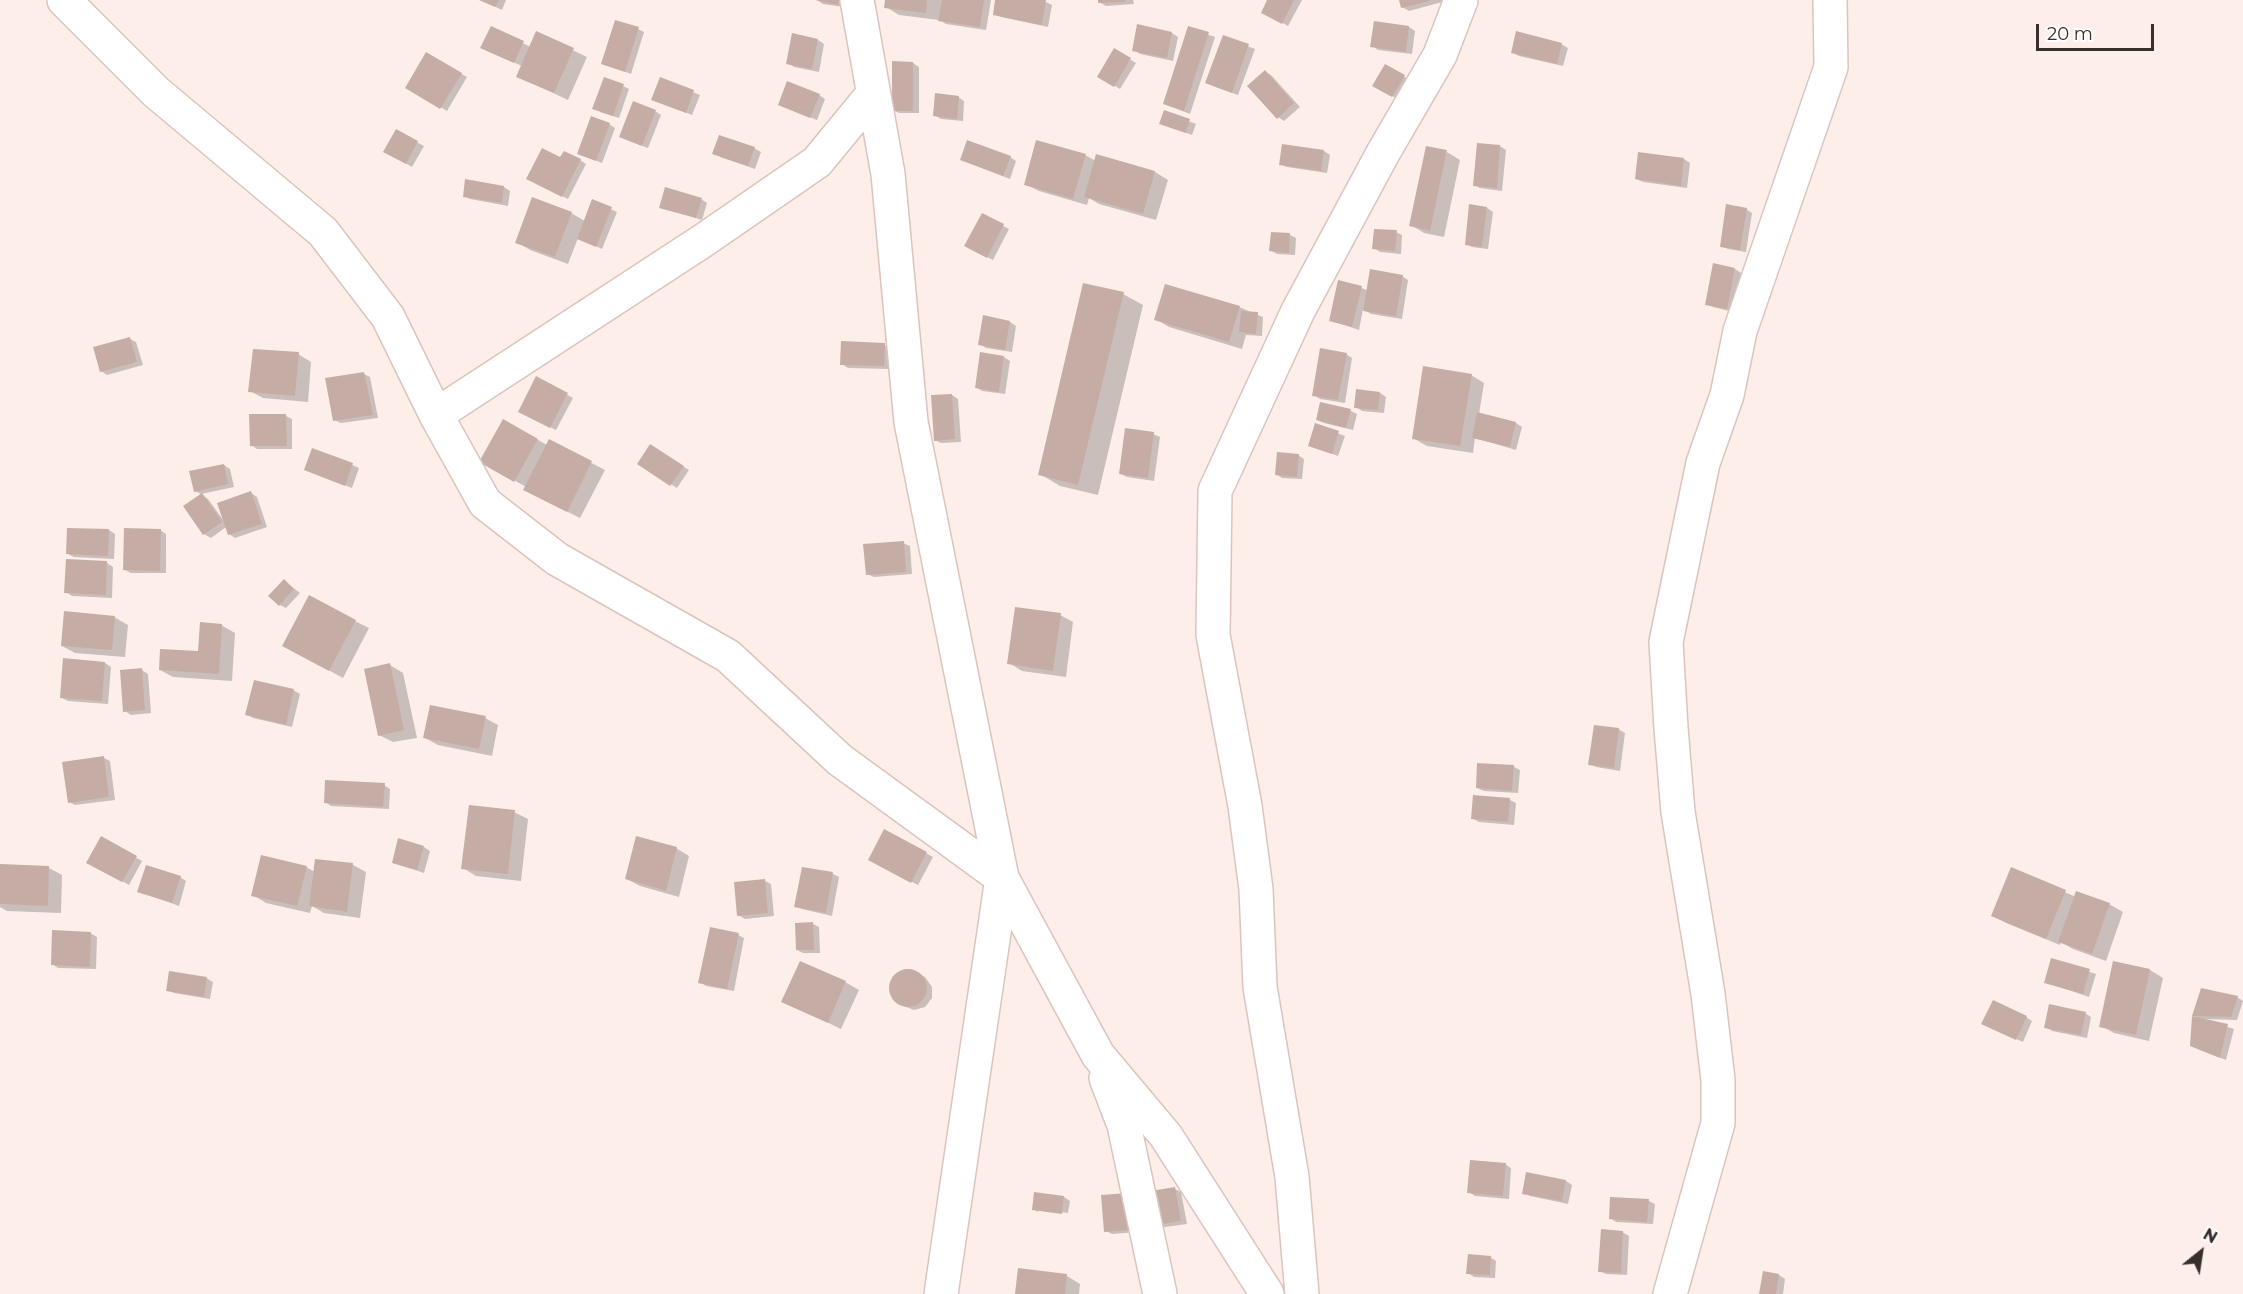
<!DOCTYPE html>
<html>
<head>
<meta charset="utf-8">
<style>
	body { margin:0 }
	#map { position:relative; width:2243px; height:1294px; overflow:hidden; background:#fdeee9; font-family:Montserrat,sans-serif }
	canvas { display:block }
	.north { position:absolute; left:2171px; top:1222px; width:60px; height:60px; -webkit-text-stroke:4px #fff; paint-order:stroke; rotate:30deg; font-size:16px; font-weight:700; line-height:24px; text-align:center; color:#382e2b }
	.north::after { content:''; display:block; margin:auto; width:21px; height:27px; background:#382e2b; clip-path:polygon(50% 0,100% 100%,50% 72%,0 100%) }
	.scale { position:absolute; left:2036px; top:24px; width:118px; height:27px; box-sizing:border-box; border:3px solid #382e2b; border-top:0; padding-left:8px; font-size:18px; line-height:21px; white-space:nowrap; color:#382e2b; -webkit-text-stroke:4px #fff; paint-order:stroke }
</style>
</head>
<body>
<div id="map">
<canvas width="2243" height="1294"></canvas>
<div class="north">N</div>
<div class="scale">20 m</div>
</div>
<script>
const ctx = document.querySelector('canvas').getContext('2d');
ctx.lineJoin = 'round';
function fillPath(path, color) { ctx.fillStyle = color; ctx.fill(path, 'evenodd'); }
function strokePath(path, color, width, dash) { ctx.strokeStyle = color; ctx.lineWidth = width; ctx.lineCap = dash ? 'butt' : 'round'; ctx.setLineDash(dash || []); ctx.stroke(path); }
fillPath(new Path2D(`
	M482,0h24l-4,10z
	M817,0h29l-2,7 -21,-3z
	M887,0h104l-5,30 -40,-6 -7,-4 -40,-5 -13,-8z
	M997,0l49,2 6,3 -4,22 -47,-10 -6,-3z
	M1099,0h34l1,4 -28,2 -7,-4z
	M1269,0h33l-14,26 -25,-14z
	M1400,0h46v1l-37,10 -7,-4z
	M1375,23l34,4 6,4 -3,23 -34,-4 -6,-4z
	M1138,26l34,7 6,4 -5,24 -33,-7 -6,-4z
	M491,28l40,19 6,-14 50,24 -19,43 -51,-24 5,-10 -34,-15z
	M1189,28l26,9 -25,77 -26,-10z
	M638,29l6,3 -13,42 -28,-11z
	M1224,37l31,12 -17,46 -25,-9z
	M818,40l6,4 -5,28 -25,-5 -6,-4z
	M1561,44l7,4 -5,18 -44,-10 -7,-4z
	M1114,50l22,13 -16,26 -21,-13z
	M427,54l40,23 -20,34 -40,-24z
	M913,63l6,4v46h-20l-6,-3z
	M1385,66l25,14 -11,20 -25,-15z
	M1265,72l6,3 29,32 -16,14 -6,-4z
	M661,79l39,16 -8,20 -33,-13z
	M623,86l6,3 -10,29 -19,-6z
	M819,95l6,4 -8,21 -38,-15z
	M958,97l6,4 -1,20 -22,-2 -7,-4z
	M655,111l6,4 -13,33 -21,-8z
	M1165,112l31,12 -4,11 -31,-11z
	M609,124l6,4 -13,35 -23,-9z
	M396,131l28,15 -12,21 -27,-16z
	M1283,145l41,6 6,4 -3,18 -40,-6 -6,-3z
	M1500,146l6,4 -4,41 -22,-3 -6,-3z
	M754,148l7,4 -6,17 -35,-12z
	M1447,152l13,8 -16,77 -20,-4 -13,-8z
	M1085,155l11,6 1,-5 58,16 13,8 -12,40 -57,-16 -10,-6 -2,7 -48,-14 -14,-7z
	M1010,157l6,4 -6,18 -48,-19z
	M561,159l19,1 6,4 -18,35 -34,-17z
	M1684,159l6,4 -3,25 -44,-6 -7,-3z
	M504,187l6,4 -2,15 -38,-7 -6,-3z
	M701,199l6,4 -5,17 -41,-13z
	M593,201l24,11 -15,37 -24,-11 -10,26 -38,-14 -13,-8 54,-29 14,8z
	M1487,208l6,4 -5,37 -16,-2 -6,-3z
	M1746,209l6,4 -6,39 -18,-3 -7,-3z
	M982,215l27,14 -16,31 -27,-14z
	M1396,232l6,3 -1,19 -21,-2 -6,-4z
	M1272,233l18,2 6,3 -1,17 -18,-1 -7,-4z
	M1735,269l6,4 -8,39 -20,-5 -6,-3z
	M1402,276l6,4 -6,39 -31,-5 -8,-5 -4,21 -29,-10 32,-32 6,3z
	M1123,294l20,11 -45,190 -38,-9 -20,-12z
	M1239,307l24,10 -1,19 -16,-1 -4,14 -73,-22 -13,-8z
	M1010,322l6,4 -4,26 -26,-4 -6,-4z
	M130,339l6,3 7,23 -36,10 -6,-4z
	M884,345l6,3v21l-42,-1 -6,-4z
	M298,354l13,8 -3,40 -45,-4 -13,-7z
	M1346,354l6,4 -7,45 -25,-4 -6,-4z
	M1004,357l6,4 -5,33 -23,-3 -6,-4z
	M364,374l6,3 8,41 -37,5 -7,-3z
	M1471,375l13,8 -5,31 37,9 6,4 -6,23 -41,-12 -2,15 -46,-7 -14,-8z
	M537,378l36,20 -17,32 -30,-15z
	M1380,393l6,4 -2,16 -22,-2 -6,-4z
	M952,395l6,4 3,43 -20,1 -6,-3z
	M1351,411l6,3 -4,16 -29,-7 -7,-3z
	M286,416l6,3v30h-35l-6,-4z
	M504,421l43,24 2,-4 56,29 -25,48 -42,-21 -12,-10 -45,-26z
	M1316,425l29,11 -7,20 -28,-10z
	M1153,434l7,3 -6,44 -27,-4 -6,-3z
	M657,450l32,20 -12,18 -38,-24z
	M1298,455l6,4 -2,20 -20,-1 -6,-4z
	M224,465l6,4 4,18 -33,7 -6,-3z
	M352,465l7,3 -7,20 -46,-18z
	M251,493l6,4 10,30 -32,11 -6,-4 -3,-7 -15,11 -7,-4 -2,-39 6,4 16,22z
	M68,529l41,1 6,4 -1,25 -40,-2 -6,-3z
	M160,530l6,4v39h-35l-6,-3z
	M903,543l7,3 2,28 -38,3 -7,-3z
	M67,561l40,2 6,4 -1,31 -40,-2 -6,-4z
	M284,581l16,12 -14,15 -6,-3z
	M1060,615l13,7 -7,55 -44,-6 -13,-8z
	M114,617l14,8 -3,32 -50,-4 -13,-7z
	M355,621l14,7 -26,50 -46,-25z
	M221,625l14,8 -3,48 -59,-4 -13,-7 39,-17z
	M105,663l6,4 -3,37 -40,-3 -6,-3z
	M390,665l13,8 14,65 -24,4 -14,-7z
	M142,670l6,4 3,39 -20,2 -6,-4z
	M293,690l7,4 -8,33 -39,-9 -6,-4z
	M485,718l13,7 -6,31 -54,-11 -13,-7z
	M1618,729l7,4 -5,38 -24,-4 -6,-3z
	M104,758l6,3 5,39 -40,5 -6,-3z
	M1479,764l35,3 6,3 -2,23 -34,-2 -7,-3z
	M384,785l6,4 -1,20 -58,-3 -6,-4z
	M1510,800l6,3 -2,22 -35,-3 -7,-4z
	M514,812l14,7 -7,62 -45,-5 -13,-8z
	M885,831l48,26 -15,28 -48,-25z
	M102,838l40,23 -13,24 -41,-23z
	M424,847l6,4 -6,22 -31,-10z
	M676,848l13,8 -10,41 -39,-11 -13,-7z
	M317,860l36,5 13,7 -6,46 -36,-5 -12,-7 -2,7 -44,-10 -13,-8 53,-28 9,5z
	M0,866l49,2 13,7 -1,38 -54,-2 -7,-4z
	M804,868l29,6 6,3 -7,39 -30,-7 -6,-3z
	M2012,869l64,28 33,7 14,8 -17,49 -33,-12 -12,-7 -1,3 -54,-22 -13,-7z
	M180,877l6,4 -7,25 -40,-15z
	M765,881l6,3 3,32 -29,3 -7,-4z
	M813,924l6,3 1,26h-17l-6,-3z
	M90,933l7,4 -1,32 -38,-1 -6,-4z
	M738,935l6,3 -10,53 -28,-5 -6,-4z
	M2052,960l44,14 -7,23 -44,-15z
	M2114,963l36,7 13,8 -14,63 -35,-8 -13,-7z
	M913,971l12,6 7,10v11l-7,9 -11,3 -13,-5 -11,-13 1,-12 9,-8z
	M206,978l7,4 -3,17 -36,-6 -6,-3z
	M845,982l14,8 -18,39 -58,-28z
	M2237,997l6,4 -6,19 -33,-1 30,10 -8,31 -28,-11 1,-30 -5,-3z
	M2085,1013l6,4 -4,21 -35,-7 -6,-4z
	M2026,1017l6,4 -9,21 -34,-15z
	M1505,1164l6,4 -2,31 -34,-3 -6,-4z
	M1566,1181l6,4 -4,19 -38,-8 -6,-3z
	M1175,1189l6,3 6,32 -29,4z
	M1035,1193l29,4 6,4 -2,12 -30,-4v3l-5,-3z
	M1103,1196l34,36 -25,2 -6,-3z
	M1649,1201l6,3 -2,20 -37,-2 -6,-4z
	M1622,1232l7,4 -2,39 -21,-1 -6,-3z
	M1490,1257l6,4 -1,17 -21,-1 -6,-4z
	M1764,1273l15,2 6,4 -2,15h-22z
	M1067,1276l13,8 -1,10h-62z`), '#0003');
fillPath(new Path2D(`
	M479,0h20l-4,7z
	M815,0h24l-1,5z
	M885,0h42l-1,13 -42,-5z
	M942,0h42l-4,27 -42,-6z
	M995,0h51l-4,25 -49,-10z
	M1098,0h27l1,2 -28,1z
	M1267,0h27l-12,24 -21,-11z
	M1399,0h30v1l-28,7z
	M615,20l24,7 -14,45 -24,-8z
	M1374,21l35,5 -3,26 -36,-5z
	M1137,24l35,8 -5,26 -35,-7z
	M491,26l33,15 -10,22 -34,-15z
	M1188,26l21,6 -25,79 -21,-7z
	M536,31l38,17 -20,45 -38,-16z
	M1516,31l46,12 -5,21 -46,-11z
	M792,33l26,6 -6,30 -26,-5z
	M1223,35l26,9 -17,49 -27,-10z
	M1114,48l17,10 -17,29 -17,-10z
	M426,52l36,21 -22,36 -35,-21z
	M892,61l21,1v49h-21z
	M1385,64l20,11 -13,22 -20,-11z
	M1265,70l29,33 -17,16 -30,-33z
	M604,77l20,7 -11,32 -21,-7z
	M660,77l34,13 -8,23 -35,-13z
	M787,81l33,13 -10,24 -32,-13z
	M935,93l24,3 -2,23 -24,-3z
	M633,101l23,9 -14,36 -23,-9z
	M1164,110l26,9 -4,14 -27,-9z
	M591,116l19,7 -14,38 -19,-7z
	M396,129l22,12 -12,23 -23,-12z
	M719,135l36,12 -7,19 -36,-12z
	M967,140l44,16 -8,20 -43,-16z
	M1036,140l50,14 -13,45 -49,-14z
	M1477,143l23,2 -3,43 -24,-2z
	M1282,144l42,6 -3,21 -42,-6z
	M1426,146l21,4 -17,81 -21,-5z
	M542,148l18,9 4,-6 17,8 -19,38 -36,-18z
	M1638,152l46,6 -3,28 -46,-7z
	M1096,154l59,17 -12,43 -59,-17z
	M465,179l39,7 -2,17 -39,-6z
	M665,187l37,11 -6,20 -37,-10z
	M532,197l40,15 -17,45 -40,-14z
	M592,199l20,8 -16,40 -19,-8z
	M1469,204l18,3 -5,40 -17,-2z
	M1726,204l21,4 -7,42 -20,-3z
	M982,213l22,11 -17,34 -23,-12z
	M1374,229l23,1 -2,21 -23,-2z
	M1271,232l19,1 -1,20 -20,-2z
	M1713,263l22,5 -8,41 -22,-4z
	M1370,269l33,6 -7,41 -33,-5z
	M1338,280l24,6 -10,41 -23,-6z
	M1083,283l41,9 -46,193 -40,-10z
	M1165,284l75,22 -11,36 -75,-22z
	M1241,311l17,1 -2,22 -17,-2z
	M983,315l27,6 -5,29 -27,-5z
	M130,337l7,25 -37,10 -7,-25z
	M841,341l44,2 -1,23 -44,-1z
	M1320,348l27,5 -9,47 -26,-4z
	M253,349l46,3 -4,44 -47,-4z
	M980,352l24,4 -5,36 -24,-4z
	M1423,366l49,8 -12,72 -48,-7z
	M364,372l9,43 -40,6 -8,-43z
	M536,376l32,17 -18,35 -32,-16z
	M1356,389l24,3 -2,18 -24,-2z
	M952,394l3,45 -21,2 -3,-46z
	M1320,402l31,7 -5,19 -30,-8z
	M1477,412l39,10 -6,25 -38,-9z
	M249,414h37l1,32h-37z
	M503,419l35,20 -24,43 -35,-20z
	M1315,423l24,8 -7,23 -24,-8z
	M1125,428l29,4 -6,46 -29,-4z
	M549,439l43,22 -25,51 -44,-22z
	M650,444l34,22 -14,20 -33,-22z
	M312,448l41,15 -8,23 -41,-16z
	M1277,452l22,2 -2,23 -22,-2z
	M224,464l4,20 -34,8 -5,-21z
	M251,491l11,33 -34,11 -11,-32z
	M202,493l20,29 -19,13 -20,-29z
	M67,528l42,1 -1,27 -42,-2z
	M124,528l37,1 -1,42 -37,-1z
	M904,541l2,31 -40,3 -3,-31z
	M66,559l41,2 -1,34 -42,-2z
	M284,579l10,10 -15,17 -11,-10z
	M309,595l47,25 -27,51 -47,-25z
	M1015,607l46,6 -8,58 -46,-7z
	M64,611l51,5 -3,34 -51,-4z
	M200,622l22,2 -3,50 -60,-4 1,-21 38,2z
	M63,658l42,4 -3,39 -42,-3z
	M390,663l14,67 -26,6 -14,-67z
	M142,668l3,42 -22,2 -3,-42z
	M254,680l40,9 -8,36 -41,-10z
	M430,705l56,11 -7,33 -56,-11z
	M1594,725l25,3 -5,40 -26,-3z
	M104,756l5,41 -41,6 -6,-41z
	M1477,763l37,2 -2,26 -36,-3z
	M325,780l60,3 -2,24 -59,-4z
	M1473,795l37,3 -2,24 -37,-3z
	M469,805l46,5 -7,64 -47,-5z
	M884,829l43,23 -16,31 -43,-23z
	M101,836l36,20 -15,26 -36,-19z
	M636,836l41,11 -11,44 -41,-12z
	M398,838l26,8 -7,24 -25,-7z
	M261,855l46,11 -10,40 -46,-10z
	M315,859l38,4 -6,49 -38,-6z
	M0,864l49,2 -1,40 -48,-2z
	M146,865l35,11 -9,27 -35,-11z
	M802,867l31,5 -7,41 -32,-6z
	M2011,867l55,23 -20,49 -55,-23z
	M765,879l3,34 -31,3 -3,-34z
	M2076,891l34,12 -18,51 -34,-12z
	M813,922l1,28h-18l-1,-27z
	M710,927l29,6 -12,56 -29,-6z
	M52,930l39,2 -1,35 -39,-2z
	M2051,958l39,11 -7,25 -39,-11z
	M800,961l46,20 -18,42 -47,-21z
	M2113,961l37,8 -14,66 -37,-8z
	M889 988a19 19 0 1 1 38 0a19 19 0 1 1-38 0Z
	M169,971l38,6 -3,20 -38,-6z
	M2201,988l37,8 -7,21 -39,-1z
	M1993,1000l34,16 -11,24 -35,-16z
	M2049,1004l37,8 -5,23 -37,-7z
	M2192,1016l36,8 -8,34 -30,-12z
	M1470,1160l36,3 -3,33 -36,-3z
	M1526,1172l40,8 -4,21 -40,-7z
	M1175,1187l6,34 -31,5 -5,-34z
	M1034,1192l30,4 -2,18 -30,-4z
	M1128,1193l3,37 -27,2 -3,-37z
	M1610,1197l39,2 -2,23 -38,-3z
	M1601,1229l22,2 -2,42 -23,-1z
	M1468,1254l23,2 -1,19 -24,-1z
	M1018,1268l49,6 -2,20h-50z
	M1763,1271l16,3 -3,20h-17z`), '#c5ada5');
const street = new Path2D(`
	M64,0l92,92 167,140 65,85 48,98 49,88 72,56 171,97 112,104 162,118 96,177 68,81 101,158
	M857,0l31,174 23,248 91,456 -61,416
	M436,415l268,-175 113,-78 56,-68
	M1106,1078l18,47 36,169
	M1302,1294l-10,-117 -32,-190 -4,-98 -11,-83 -32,-171 2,-144 83,-180 85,-158 57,-98 21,-55
	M1670,1294l48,-171v-43l-10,-86 -30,-182 -7,-84 -5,-86 37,-179 24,-68 13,-64 91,-264 -1,-67`);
strokePath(street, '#dcc4bc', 36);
strokePath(street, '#fff', 33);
</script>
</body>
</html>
